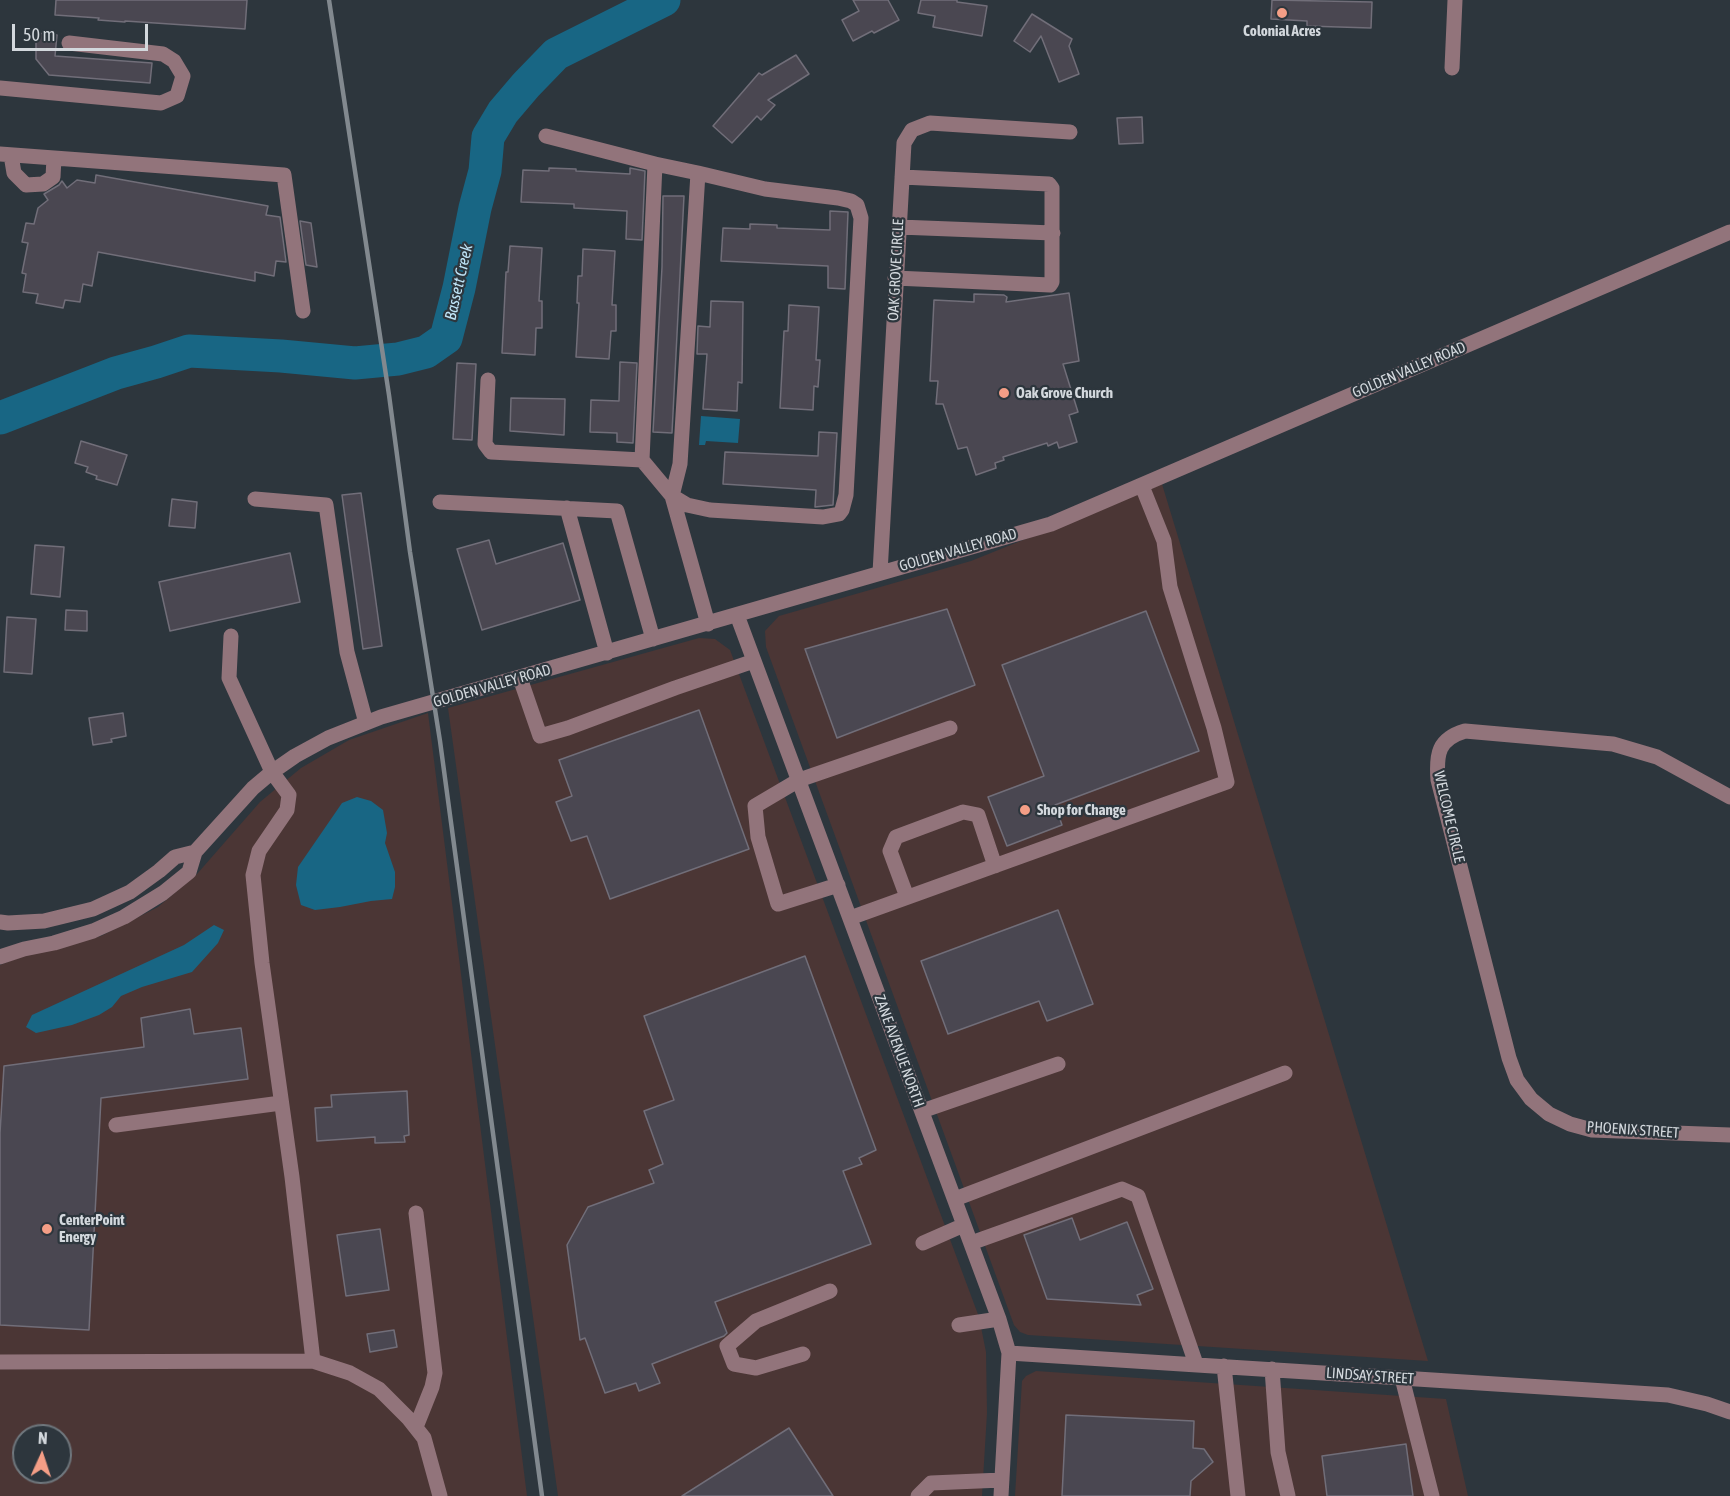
<!DOCTYPE html>
<html>
<head>
<meta charset="utf-8">
<style>
	body { margin:0 }
	#map { position:relative; width:1730px; height:1496px; overflow:hidden; background:#2d363d; font-family:"Asap Condensed",sans-serif }
	canvas { display:block }
	.north { position:absolute; left:12px; top:1424px; width:60px; height:60px; box-sizing:border-box; background:#2d363d; border:2px solid #6f777d; border-radius:50%; rotate:3deg; font-size:16px; font-weight:700; line-height:24px; text-align:center; color:#d3d8dd }
	.north::after { content:''; display:block; margin:auto; width:21px; height:27px; background:#f49e86; clip-path:polygon(50% 0,100% 100%,50% 72%,0 100%) }
	.scale { position:absolute; left:12px; top:24px; width:136px; height:27px; box-sizing:border-box; border:3px solid #d3d8dd; border-top:0; padding-left:8px; font-size:18px; line-height:21px; white-space:nowrap; color:#d3d8dd; -webkit-text-stroke:4px #2d363d; paint-order:stroke }
</style>
</head>
<body>
<div id="map">
<canvas width="1730" height="1496"></canvas>
<div class="north">N</div>
<div class="scale">50 m</div>
</div>
<script>
const ctx = document.querySelector('canvas').getContext('2d');
ctx.lineJoin = 'round';
function fillPath(path, color) { ctx.fillStyle = color; ctx.fill(path, 'evenodd'); }
function strokePath(path, color, width, dash) { ctx.strokeStyle = color; ctx.lineWidth = width; ctx.lineCap = dash ? 'butt' : 'round'; ctx.setLineDash(dash || []); ctx.stroke(path); }
function drawText(font, color, halo, rows, align = 'center') {
  ctx.font = font + ' "Asap Condensed",sans-serif'; ctx.lineWidth = 4.5; ctx.setLineDash([]); ctx.textBaseline = 'middle'; ctx.strokeStyle = halo; ctx.fillStyle = color; for (const [text, x, y, turn = 0] of rows) {
    ctx.save(); ctx.translate(x, y); ctx.rotate((+turn || 0) * Math.PI / 180); ctx.textAlign = isNaN(turn) ? turn : align; if (halo) ctx.strokeText(text, 0, 0); ctx.fillText(text, 0, 0); ctx.restore();
  }
}
fillPath(new Path2D(`
	M1162,484l266,877 -400,-26 -8,-3 -6,-7 -248,-678 -1,-16 14,-15 192,-55z
	M699,638l16,1 15,11 249,667 7,35 1,61 -5,83h-424l-110,-788z
	M428,713l99,783h-527v-531l23,-9 78,-20 57,-29 39,-33 63,-72 41,-34 48,-28zM24,1436h36v36h-36z
	M1036,1371l410,28 22,97h-453l7,-115 4,-5z`), '#4b3635');
fillPath(new Path2D(`
	M701,416l39,3 -2,24 -32,-2 -1,4h-6z
	M357,797l14,4 12,9 4,23 -2,10 10,29v15l-3,12 -21,2 -31,6 -25,3 -14,-5 -5,-20 2,-18 44,-64z
	M214,925l10,5 -6,13 -26,29 -50,15 -21,9 -9,11 -13,8 -27,10 -36,8 -10,-6 6,-12 152,-70z`), '#186684');
strokePath(new Path2D(`
	M0,418l116,-45 40,-11 33,-11 92,5 74,7 43,-4 28,-7 20,-14 13,-50 16,-80 10,-37 3,-34 15,-25 23,-27 30,-31 108,-54`), '#186684', 33);
const building = new Path2D(`
	M56,0h191l-2,29 -120,-8v1l-27,-2 1,-2 -44,-3z
	M853,0h35l11,20 -25,13 -2,-2 -19,10 -11,-21 17,-9z
	M921,0h36v2l30,4 -5,30 -49,-9 2,-11 -17,-3z
	M1272,0l100,2 -1,26 -64,-2v-5l-36,-2z
	M1032,14l40,25 -3,7 10,28 -20,8 -18,-46 -11,16 -16,-11z
	M36,33l21,2 -2,21 97,7 -2,20 -101,-8 -13,-16z
	M796,55l13,19 -41,26 7,5 -14,15 -4,-4 -25,27 -19,-17 46,-53 3,2z
	M1142,117l1,26 -24,1 -2,-26z
	M549,168l27,1v2l54,3v-6l15,3 -3,69 -16,-1 1,-28 -53,-3v-4l-53,-2 2,-32 26,1z
	M96,175l172,31 -2,9 14,2 6,45 -10,-1 -2,15 -19,-4v9l-157,-29 -6,34 -9,-2 -3,18 -15,-2 -2,8 -27,-5 2,-9 -15,-2 3,-18 -4,-1 6,-30 -6,-1 4,-19 8,1 4,-16 10,-8 -4,-6 15,-9 3,-4 5,7 10,-8 18,3z
	M663,196h21l-12,237 -19,-1 9,-165z
	M830,211l18,1 -3,77 -17,-1v-22l-107,-5 2,-33 27,1v-5l27,1v3l53,2z
	M300,221l11,2 6,44 -11,-2z
	M510,246l32,2 -3,53h3v27h-6l-1,27 -33,-2 4,-81h2z
	M583,249l32,2 -3,54h4v26h-5l-2,28 -33,-2 3,-54h-2l1,-27h4z
	M1069,293l10,68 -16,3 15,48 -9,3 8,27 -18,6 -2,-6 -9,4 -1,-3 -44,14 1,3 -9,3 1,5 -20,7 -9,-28 -9,2 -15,-45h-7l2,-23h-8l4,-81 40,2v-8l30,1 3,2 -1,5z
	M711,301l32,1 -1,81 -4,-1 -1,29 -34,-2 4,-55h-10l1,-28 12,1z
	M789,305l30,2 -3,53h4l-2,27 -4,-1 -1,24 -33,-2 4,-77h4z
	M620,362l17,1 -4,80 -16,-1v-9l-27,-1 1,-32 28,1z
	M457,363l19,1 -4,76 -19,-1z
	M511,398l54,1 -1,36 -54,-4z
	M819,432l18,1 -4,72 -18,2 1,-17 -93,-6 2,-32 93,4z
	M81,441l46,14 -10,30 -21,-6 1,-3 -11,-4 2,-5 -13,-4z
	M361,493l21,153 -19,3 -21,-154z
	M172,499l25,3 -2,26 -26,-2z
	M489,540l7,24 67,-21 17,57 -98,30 -25,-81z
	M35,545l29,2 -4,50 -29,-3z
	M290,553l10,49 -130,29 -11,-49z
	M947,609l28,76 -138,53 -32,-89z
	M66,610l21,1v20l-22,-1z
	M1146,611l53,140 -144,54 7,20 -55,21 -19,-49 56,-21 -42,-111z
	M7,617l29,2 -4,55 -28,-2z
	M699,710l50,139 -139,50 -23,-63 -16,5 -15,-39 16,-6 -13,-36z
	M123,713l3,23 -15,3 1,3 -19,3 -4,-27z
	M1058,910l35,94 -46,17 -8,-20 -91,33 -27,-73z
	M805,956l71,194 -17,8 3,6 -19,7 28,73 -156,58 12,31 -3,3 -72,28 8,19 -21,8 -3,-8 -31,10 -20,-55 -5,2 -13,-95 21,-38 66,-24 -5,-13 14,-6 -19,-53 30,-11 -30,-84z
	M190,1009l4,25 47,-6 7,51 -147,19 -12,232 -89,-5v-192l4,-67 140,-19 -3,-29z
	M407,1091l2,44 -5,1 1,6 -30,1v-6l-58,4 -2,-33 17,-1 -1,-12z
	M1072,1218l8,22 47,-18 26,67 -16,6 4,10 -94,-6 -23,-64z
	M380,1229l9,61 -43,6 -9,-61z
	M394,1330l3,17 -27,5 -3,-18z
	M1066,1415l128,6 -1,27 11,1 9,13 -22,19 -1,15h-128z
	M789,1428l44,68h-151z
	M1406,1444l7,52h-86l-5,-40z`);
fillPath(building, '#4a4751');
strokePath(building, '#716e79', 1.5);
strokePath(new Path2D(`
	M1452,68l3,-68
	M0,88l161,15 16,-7 6,-20 -9,-15 -11,-7 -94,-11
	M546,136l109,28
	M0,154l284,21 19,136
	M11,155l3,18 12,12 17,-1 10,-7 1,-19
	M698,173l67,16 73,9 13,3 6,4 4,13 -15,277 -4,15 -3,4 -16,3 -113,-7 -23,-5 -15,-9 -30,-36 13,-296 43,9 -18,291 -8,32 36,128
	M899,227l154,6
	M895,278l155,7 2,-3v-94l-3,-4 -147,-7
	M488,380l-3,64 6,8 151,8
	M255,499l71,6 21,147 19,71
	M440,502l177,9 36,128
	M567,508l40,145
	M880,573l24,-430 8,-13 18,-7 140,9
	M737,615l262,704 10,34 -8,143
	M231,636l-2,42 43,94 17,23 -2,15 -28,41 -6,24 9,88 30,214 21,184
	M520,678l20,58 28,-8 107,-40 79,-27
	M1730,797l-73,-40 -44,-13 -148,-13c-27,8 -29,23 -27,49l71,278 8,22 14,19 18,15 21,10 22,6 138,5
	M838,885l-60,19 -20,-67 -3,-31 44,-26 151,-52
	M907,897l-17,-46 6,-14 67,-25 15,3 17,51
	M850,918l377,-136 -13,-54 -44,-141 -6,-46 -22,-55
	M0,922l8,1 36,-2 49,-12 37,-17 29,-21 16,-14 20,-5
	M0,957l24,-8 30,-6 39,-12 31,-14 39,-24 26,-21 6,-20 58,-64 19,-16 23,-16 33,-18 53,-21 670,-193 679,-292
	M922,1111l136,-47
	M116,1125l165,-22
	M955,1199l330,-126
	M923,1243l41,-18
	M971,1243l151,-54 16,7 58,168
	M959,1325l40,-6
	M1009,1353l659,42 39,9 23,8
	M803,1354l-47,14 -22,-4 -7,-18 29,-25 74,-30
	M0,1362l313,-1 37,12 29,16 30,30 15,19 16,58
	M1224,1366l14,130
	M1272,1369l6,83 10,44
	M1402,1378l30,118
	M416,1427l16,-40 3,-14 -19,-160
	M918,1496l13,-13 71,-3`), '#92747b', 15);
strokePath(new Path2D(`
	M329,0l60,395 21,157 30,189 102,755`), '#82898f', 4.5);
for (const [x, y, r, color] of [
	[1282,13,6,"#f49e86"],
	[1004,393,6,"#f49e86"],
	[1025,810,6,"#f49e86"],
	[47,1229,6,"#f49e86"]
]) { const dot = new Path2D(); dot.arc(x, y, r, 0, 2 * Math.PI); ctx.fillStyle = color; ctx.fill(dot); strokePath(dot, '#2d363d', 2); }
drawText('bold 15px', '#d3d8dd', '#2d363d', [
	["Colonial Acres",1282,31,"center"],
	["Oak Grove Church",1016,393],
	["Shop for Change",1037,810],
	["CenterPoint",59,1220],
	["Energy",59,1237]
], 'left');
drawText('15px', '#d3d8dd', '#2d363d', [
	["OAK GROVE CIRCLE",896,270,-87],
	["GOLDEN VALLEY ROAD",1409,370,-23],
	["GOLDEN VALLEY ROAD",958,550,-16],
	["GOLDEN VALLEY ROAD",492,686,-16],
	["WELCOME CIRCLE",1449,817,77],
	["ZANE AVENUE NORTH",899,1051,70],
	["PHOENIX STREET",1633,1130,4],
	["LINDSAY STREET",1370,1376,4]
]);
drawText('italic 16px', '#bfe4f7', '#2d363d', [
	["Bassett Creek",459,282,-77]
]);
</script>
</body>
</html>
